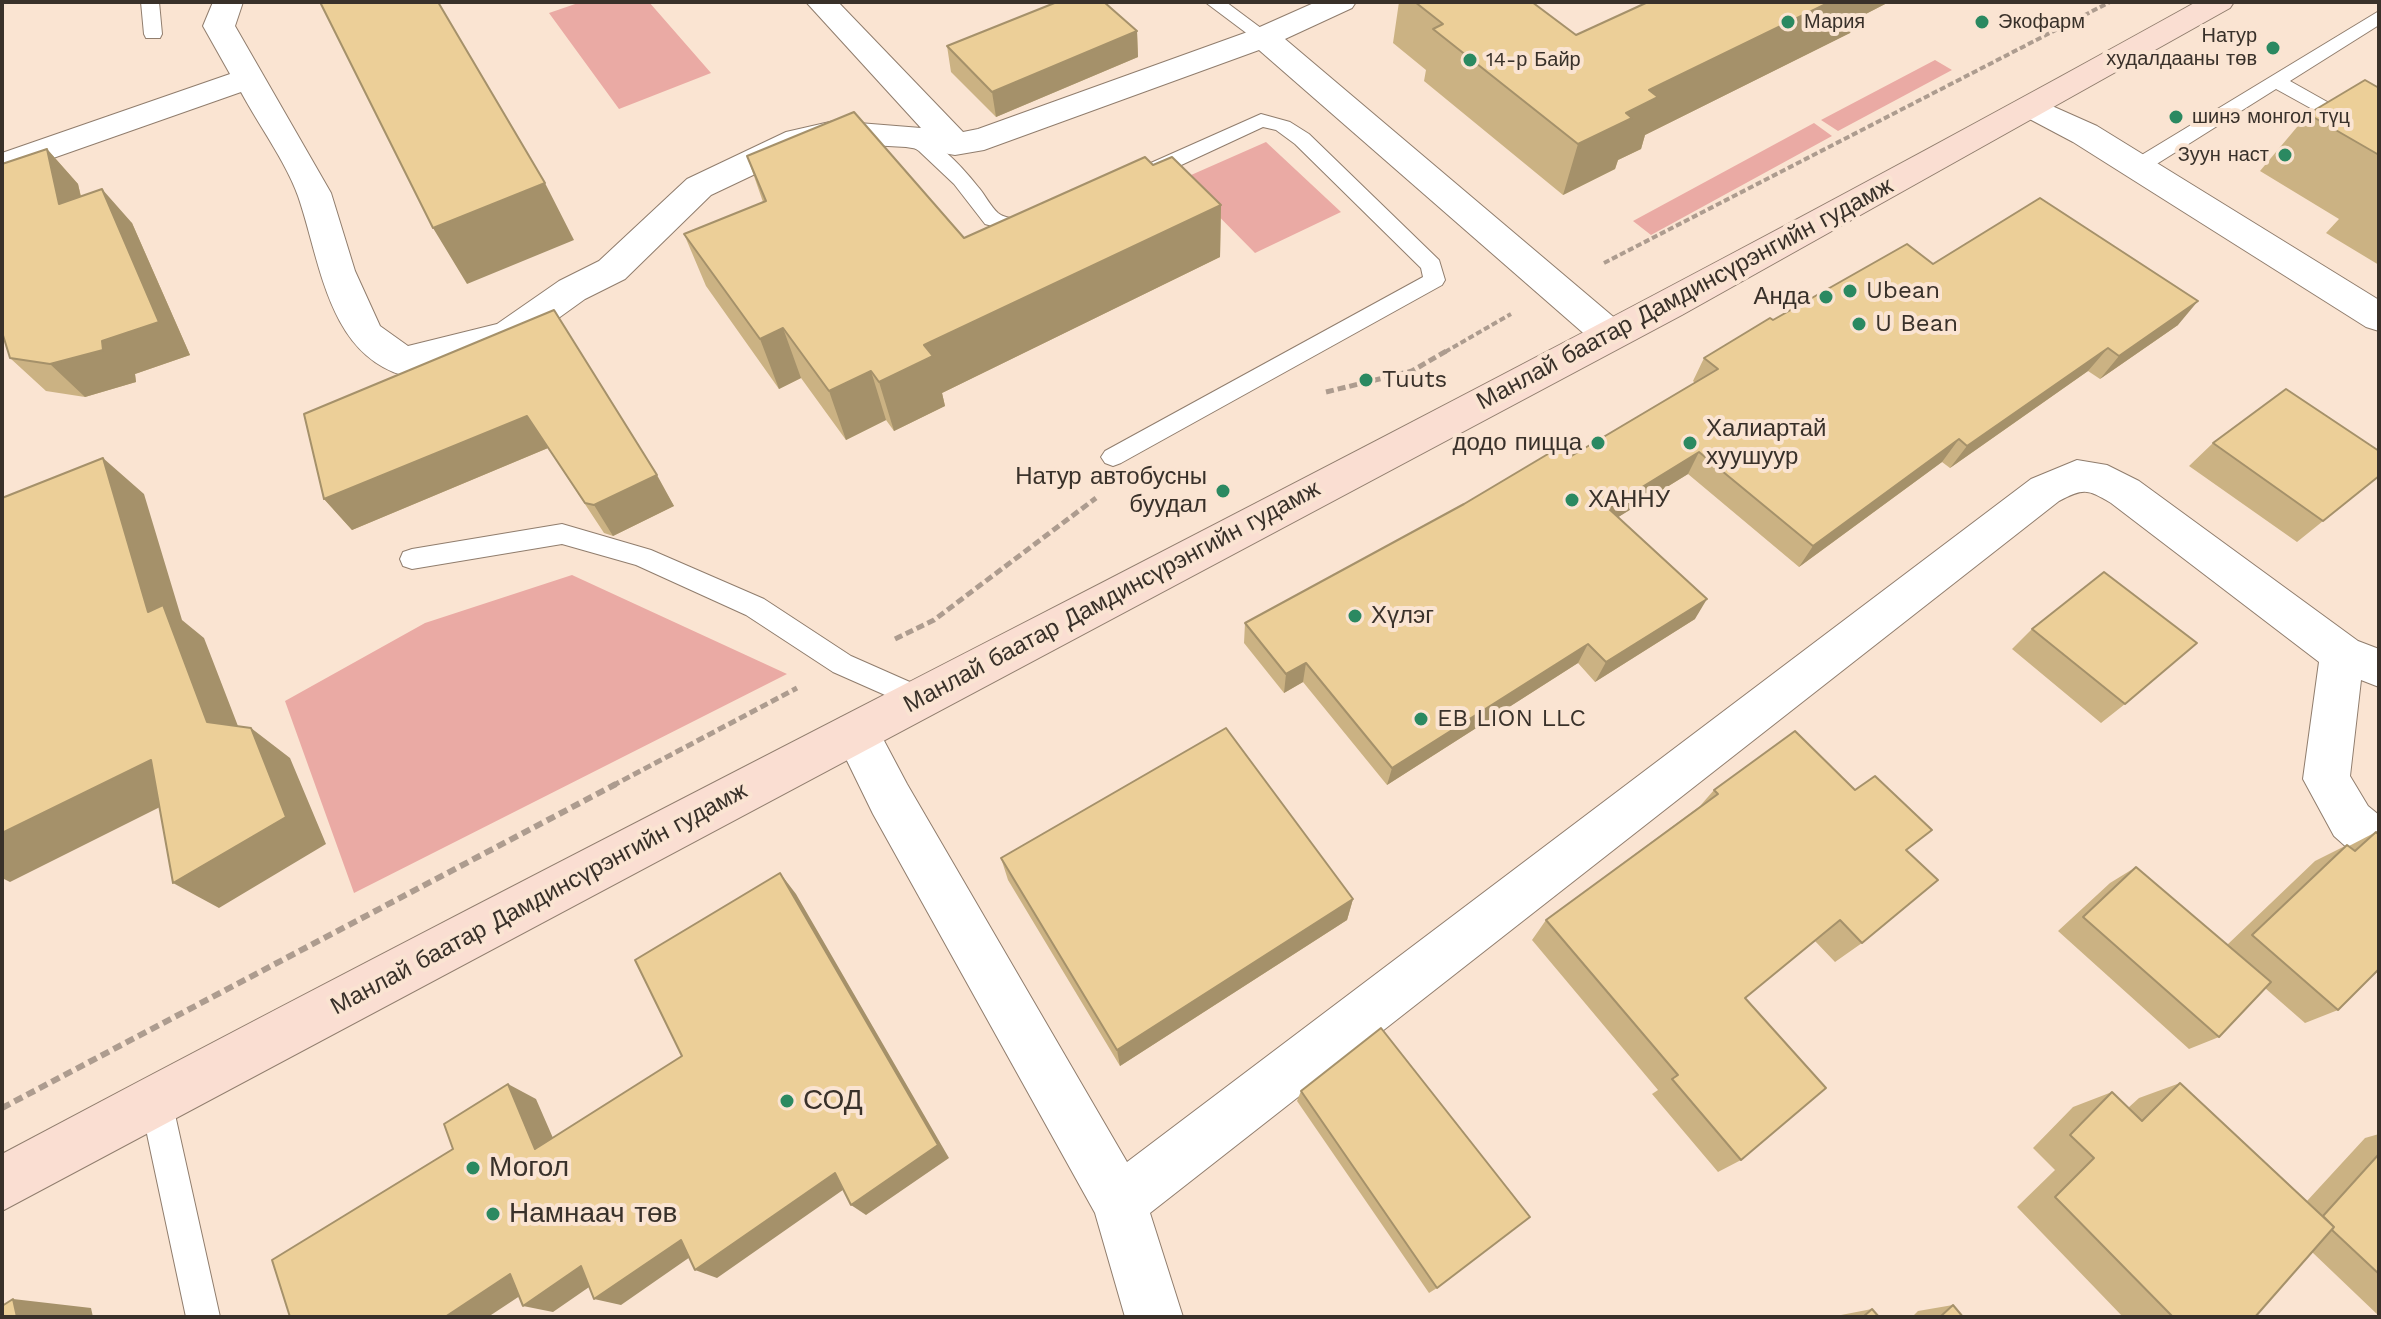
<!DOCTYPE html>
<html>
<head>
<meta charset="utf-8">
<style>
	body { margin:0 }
	#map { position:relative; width:2381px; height:1319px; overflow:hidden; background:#fae4d2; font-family:"Work Sans",sans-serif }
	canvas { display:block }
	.frame { position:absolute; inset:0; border:4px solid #39312a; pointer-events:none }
</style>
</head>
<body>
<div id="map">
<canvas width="2381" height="1319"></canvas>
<div class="frame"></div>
</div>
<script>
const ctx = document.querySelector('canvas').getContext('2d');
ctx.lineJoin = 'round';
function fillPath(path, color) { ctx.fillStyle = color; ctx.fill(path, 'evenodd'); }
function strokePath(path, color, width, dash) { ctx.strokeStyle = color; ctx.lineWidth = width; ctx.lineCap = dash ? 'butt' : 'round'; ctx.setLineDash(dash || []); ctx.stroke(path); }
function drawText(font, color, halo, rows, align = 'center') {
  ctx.font = font + ' "Work Sans",sans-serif'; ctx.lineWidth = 8; ctx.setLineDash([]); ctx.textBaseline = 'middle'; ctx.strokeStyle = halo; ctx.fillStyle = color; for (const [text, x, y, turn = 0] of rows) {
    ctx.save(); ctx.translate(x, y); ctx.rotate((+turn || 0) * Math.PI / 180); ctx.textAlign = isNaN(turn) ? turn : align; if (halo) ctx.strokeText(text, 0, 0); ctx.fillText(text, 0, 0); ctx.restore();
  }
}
fillPath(new Path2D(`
	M581,2h68l62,71 -92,36 -70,-96z
	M1935,60l17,10 -114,61 -17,-11z
	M1814,123l18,13 -181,99 -18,-14z
	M1266,142l75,70 -86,41 -73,-74z
	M572,575l215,99 -433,219 -69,-192 140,-78z`), '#eaaaa4');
const lane = new Path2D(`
	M141,2h18l3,32 -2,4h-14l-2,-4z
	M1205,2h21l47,35 -2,4h-14z
	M2379,11v14l-89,56 89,50v15l-103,-57 -132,83h-14l-3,-5 3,-5z
	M1261,114l29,8 19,12 130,126 6,20 -3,5 -321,178 -8,3 -8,-3 -4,-6 4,-6 318,-174 -2,-9 -126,-124 -19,-14 -13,-3 -114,53 -7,2 -10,-7 3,-5z
	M906,130c30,8 54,34 73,58 6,7 12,19 19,25 13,10 29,2 42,6l3,5 -3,5 -16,6 -39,-11 -31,-40 -35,-33 -23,-15 3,-5z
	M562,524l89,26 113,49 87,57 77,34 4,8 -4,8 -9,4 -86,-38 -87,-57 -110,-50 -74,-21 -150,25 -9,-3 -3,-7 3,-7 9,-3z
	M156,1085l11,5 5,11 48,216h-34l-46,-216 5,-11z`);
const street = new Path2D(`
	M213,2h30l-8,24 96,167 24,78 25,55 28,20 89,-22 62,-43 40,-20 88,-82 99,-47 48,-11 87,7 -115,-126h32l125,130 15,-3 275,-99 63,-28h40l-4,6 -67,31 338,286 6,10 -6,10 -13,4 -13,-4 -338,-295 -275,100 -29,5 -49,-8 -72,-4 -26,6 -97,46 -86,84 -40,20 -64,46 -119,30c-75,-23 -82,-116 -104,-179 -12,-34 -40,-72 -57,-104l-239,84v-23l228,-79 -27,-48z
	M2034,98l63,28 282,174v31l-13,-4 -293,-185 -51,-27 -4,-7 4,-7z
	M2077,460l30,5 32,16 219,160 21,8v38l-18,-7 -11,96 18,30 11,9v52l-17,-6 -28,-25 -31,-57 16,-117 -208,-159c-24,-14 -27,-15 -52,-2l-909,712 33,104h-58l-30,-104 -222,-399 -40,-82 7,-14 16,-6 16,6 35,66 220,378 904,-683z`);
const secondary = new Path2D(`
	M2196,2h38l-4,6 -548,307 -1680,896v-57c729,-388 1472,-751 2194,-1152z`);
strokePath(lane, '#907d6d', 2);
strokePath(street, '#907d6d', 2);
strokePath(secondary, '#907d6d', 2);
strokePath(new Path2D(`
	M1604,263l506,-261
	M1445,352l66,-38`), '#ad9c8f', 4, [6, 3]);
strokePath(new Path2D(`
	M1326,392l86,-21 36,-21
	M895,639l39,-19 162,-122
	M612,786l185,-98`), '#ad9c8f', 5, [8, 4]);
strokePath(new Path2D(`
	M2,1108l614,-324`), '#ad9c8f', 6, [9, 5]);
fillPath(lane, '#fff');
fillPath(street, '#fff');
fillPath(secondary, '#faded2');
fillPath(new Path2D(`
	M1399,2h133l44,33 72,-33h241l-33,17 -6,14 -205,102 -4,14 -23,11 -3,9 -52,26 -139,-114 2,-11 -33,-27z
	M1137,31l1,26 -142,60 -45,-45 -4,-26z
	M2379,88v177l-53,-32 13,-14 -79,-48 48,-57z
	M47,149l31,35 3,12 51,27 58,132 -55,19 1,8 -51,15 -39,-6 -36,-33z
	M747,156l217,82 257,-33 -1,52 -278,136 3,13 -51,25 -8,-11 -40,20 -45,-62 -22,11 -73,-103 -22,-52 79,-32z
	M1933,264l245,61 -78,54 -12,-8 -138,97 -8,-6 -143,105 -111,-93 -70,43 77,102 -100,63 -17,-19 -191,122 -84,-103 -19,11 -40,-50 1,-20 323,-165 127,-75 -2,-2 11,-23 69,-38z
	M554,310l120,196 -61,30 -9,-3 -56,-85 -196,82 -28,-31z
	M2213,443l166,33 -82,66 -108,-76z
	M2032,629l93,75 -24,19 -89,-74z
	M1714,790l193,60 -45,93 -27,19 -20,-21 -70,57 -4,162 -23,12 -66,-78 6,-4 -126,-150 14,-20 154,-114z
	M2376,832l-38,178 -33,13 -40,-35 -46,49 -30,12 -131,-118 52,-48 26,-16 91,78 88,-84 32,-16 2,1z
	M1001,858l352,41 -6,21 -227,146 -112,-186z
	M2180,1083l127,118 58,-63 14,-4v182l-67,-64 -57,65h-132l-106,-110 38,-37 -22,-22 40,-41 39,-15 16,16 11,-10z
	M1301,1091l136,197 -8,5 -132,-192z
	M1953,1305l10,12h-51l6,-6z
	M1872,1309l7,8h-40l2,-2z`), '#cbb283');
fillPath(new Path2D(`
	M1830,2h59l-33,17 -6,14 -205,102 -4,14 -23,11 -3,9 -52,26 15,-51 48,-31 23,-23z
	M1137,31l1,26 -142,60 -4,-25z
	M47,149l31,35 12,55 -31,-35z
	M545,183l29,57 -107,44 -34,-56z
	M102,189l30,34 58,132 -55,19 1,8 -51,15 -35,-33z
	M1221,205l-1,52 -278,136 3,13 -51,25 -15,-49 45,-37z
	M2198,301l-20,24 -78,54 19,-23z
	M783,328l18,50 -22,11 -19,-50z
	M2108,348l-20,23 -138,97 17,-22z
	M871,371l15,49 -40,20 -17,-49z
	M527,416l21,32 -196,82 -28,-31z
	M1959,439l-17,23 -143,105 14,-21z
	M1699,452l-11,22 -89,55 9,-21z
	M103,458l41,36 38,126 22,18 44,114 -41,-30 -59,-110z
	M657,475l17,31 -61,30 -19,-31z
	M1707,599l-12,20 -100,63 11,-20z
	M1588,644l-10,19 -191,122 5,-17z
	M1306,663l-3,19 -19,11 2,-19z
	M251,728l39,30 36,86 -107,64 -46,-25z
	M151,760l45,29 -186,93 -8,-4v-45z
	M780,873l16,21 153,264 -83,57 -15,-10z
	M1353,899l-6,21 -227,146 -3,-16z
	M508,1084l28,15 27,62 -28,-12z
	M835,1173l15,12 -133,93 -22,-8z
	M681,1240l22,8 -82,57 -27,-6z
	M581,1266l27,8 -55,38 -30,-6z
	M510,1274l31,8 -53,35h-43z
	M13,1299l78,9 2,9h-76z`), '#a5916a');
const building = new Path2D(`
	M320,2h118l107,181 -112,45z
	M1057,2h47l33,29 -145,61 -45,-46z
	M1415,2h117l44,33 72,-33h182l-181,88 9,7 -32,16 6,5 -54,26 -145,-115 10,-5z
	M2365,80l14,8v67l-71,-41z
	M854,112l110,126 181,-81 8,8 19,-8 49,48 -297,140 9,11 -54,26 -8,-11 -42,20 -46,-63 -23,11 -76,-105 82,-33 -19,-45z
	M47,149l12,55 43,-15 57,133 -57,19 1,9 -53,14 -40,-6 -8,-26v-168z
	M2040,198l158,103 -79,55 -11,-8 -141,98 -8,-7 -146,107 -114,-94 -91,56 99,91 -101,63 -18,-18 -196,124 -86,-105 -20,11 -41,-51 219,-119 94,-56 10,10 150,-89 -14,-11 66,-40 3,2 134,-76 26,20z
	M554,310l103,165 -63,30 -9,-2 -58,-87 -203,83 -20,-85z
	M2286,389l93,62v25l-56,45 -110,-78z
	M103,458l45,154 15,-7 44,117 44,6 35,89 -113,66 -22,-123 -149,73v-335z
	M2104,572l93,71 -72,61 -93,-75z
	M1226,728l127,171 -236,151 -116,-192z
	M1795,731l60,59 20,-14 57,54 -26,20 32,30 -76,63 -22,-23 -95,78 81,90 -85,72 -69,-81 6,-4 -132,-155 172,-126 -4,-4z
	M2376,832l3,3v134l-41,41 -86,-75 95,-90 8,6z
	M2136,867l135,115 -52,55 -136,-120z
	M780,873l158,272 -87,60 -16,-32 -140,97 -14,-30 -87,59 -13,-33 -58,40 -13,-32 -65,43h-155l-18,-57 181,-111 -9,-25 64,-40 27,65 147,-93 -47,-96z
	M1381,1028l149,189 -93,71 -136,-197z
	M2180,1083l154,144 -79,90h-82l-118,-120 39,-39 -24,-23 42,-43 30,29z
	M2379,1154v120l-47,-44 2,-3 -11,-11z
	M13,1299l4,18h-15v-11z
	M1953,1305l10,12h-23z
	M1872,1309l7,8h-16z`);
fillPath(building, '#eccf98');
strokePath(building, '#a5916a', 2);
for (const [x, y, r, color] of [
	[1788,22,8,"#2b8961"],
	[1982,22,8,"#2b8961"],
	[2273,48,8,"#2b8961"],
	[1470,60,8,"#2b8961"],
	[2176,117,8,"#2b8961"],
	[2285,155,8,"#2b8961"],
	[1850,291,8,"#2b8961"],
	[1826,297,8,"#2b8961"],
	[1859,324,8,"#2b8961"],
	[1366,380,8,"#2b8961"],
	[1598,443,8,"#2b8961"],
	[1690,443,8,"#2b8961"],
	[1223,491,8,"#2b8961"],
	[1572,500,8,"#2b8961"],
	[1355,616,8,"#2b8961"],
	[1421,719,8,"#2b8961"],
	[787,1101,8,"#2b8961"],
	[473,1168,8,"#2b8961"],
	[493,1214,8,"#2b8961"]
]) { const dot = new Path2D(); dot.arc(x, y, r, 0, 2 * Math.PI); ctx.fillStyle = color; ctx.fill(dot); strokePath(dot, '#fae4d2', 3); }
drawText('20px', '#39312a', '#fae4d2', [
	["Мария",1804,22],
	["Экофарм",1998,22],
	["Натур",2257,36,"right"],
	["худалдааны төв",2257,59,"right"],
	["14-р Байр",1486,60],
	["шинэ монгол түц",2192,117],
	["Зуун наст",2269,155,"right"]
], 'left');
drawText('24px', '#39312a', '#fae4d2', [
	["Ubean",1866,291],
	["Анда",1810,297,"right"],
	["U Bean",1875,324],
	["Tuuts",1382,380],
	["Халиартай",1706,429],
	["хуушуур",1706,457],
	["додо пицца",1582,443,"right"],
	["Натур автобусны",1207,477,"right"],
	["буудал",1207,505,"right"],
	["ХАННУ",1588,500],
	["Хүлэг",1371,616],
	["EB LION LLC",1437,719]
], 'left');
drawText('24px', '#39312a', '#fae4d2', [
	["Манлай баатар Дамдинсүрэнгийн гудамж",1685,294,-28],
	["Манлай баатар Дамдинсүрэнгийн гудамж",1112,597,-28],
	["Манлай баатар Дамдинсүрэнгийн гудамж",539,899,-28]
]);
drawText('28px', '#39312a', '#fae4d2', [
	["СОД",803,1101],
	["Могол",489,1168],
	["Намнаач төв",509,1214]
], 'left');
</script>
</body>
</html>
